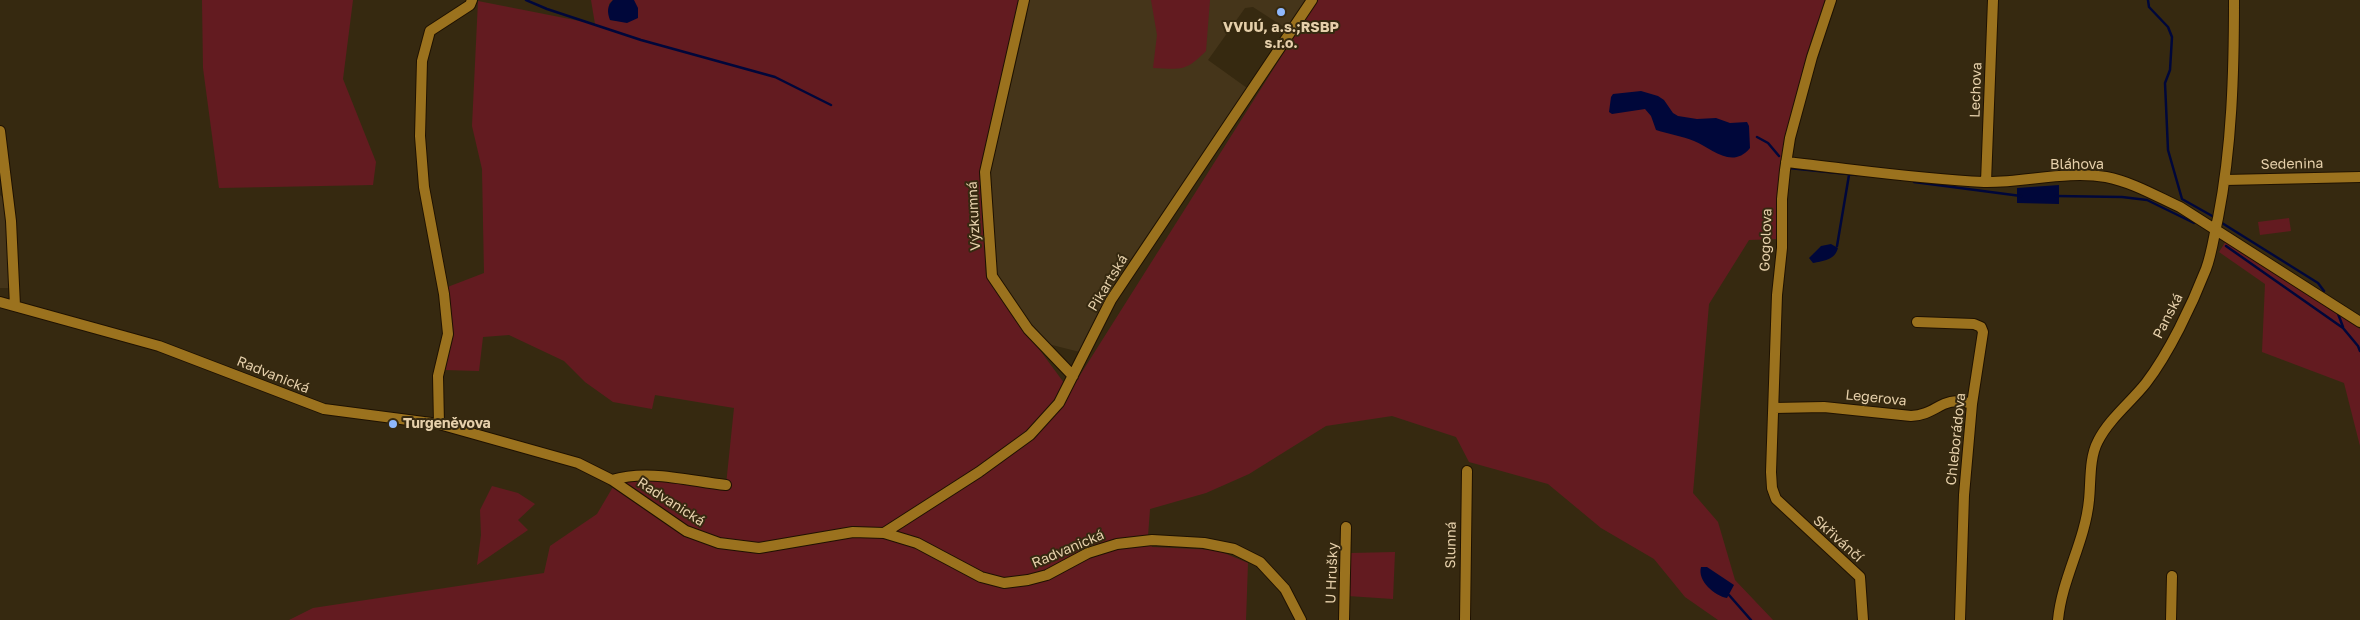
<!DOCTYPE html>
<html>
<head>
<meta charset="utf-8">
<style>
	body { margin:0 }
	canvas { display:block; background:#362910 }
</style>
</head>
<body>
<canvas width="2360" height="620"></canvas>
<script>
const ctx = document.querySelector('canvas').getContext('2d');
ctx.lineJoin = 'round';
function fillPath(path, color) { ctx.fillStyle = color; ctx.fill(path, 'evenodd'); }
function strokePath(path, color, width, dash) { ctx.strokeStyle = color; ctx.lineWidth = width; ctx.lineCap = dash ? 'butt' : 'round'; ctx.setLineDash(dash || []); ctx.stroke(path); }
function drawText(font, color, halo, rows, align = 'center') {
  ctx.font = font + ' "Golos Text",sans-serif'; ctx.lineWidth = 4; ctx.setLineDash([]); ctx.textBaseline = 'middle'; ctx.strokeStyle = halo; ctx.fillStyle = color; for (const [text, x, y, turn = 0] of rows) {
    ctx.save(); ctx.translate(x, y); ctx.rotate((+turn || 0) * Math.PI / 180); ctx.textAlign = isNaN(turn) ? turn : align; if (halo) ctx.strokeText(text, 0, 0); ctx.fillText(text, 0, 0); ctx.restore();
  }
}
fillPath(new Path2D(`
	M1028,0h278l-19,29 -34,-22 -8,1 -37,52 39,28 -135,199 -32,65 -32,-8 -8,-5 -43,-63 -5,-18 -2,-84 37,-159z
	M0,195l9,8 5,85h-14z`), '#45351a');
fillPath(new Path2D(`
	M202,0h151l-10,79 33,83 -3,23 -154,3 -16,-120z
	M591,0h22l-4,4 1,16 8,1 16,-20 -2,-1h388l-38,170 4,107 84,114 247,-391h508l-42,147 -5,50v42l-29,1 -40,64 -16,189 25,29 17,58 38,40h-55l-33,-23 -31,-38 -53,-31 -53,-44 -79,-22 -13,-25 -64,-21 -66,10 -77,48 -43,19 -56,16 -2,27 4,11 65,3 31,13 -2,57h-957l24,-12 231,-35 6,-27 47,-32 23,-39 106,10 8,-77 -79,-13 -3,14 -39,-7 -28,-20 -21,-21 -55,-26 -26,2 -4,34 -35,-1 1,-82 39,-15 -2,-104 -10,-43 6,-125 117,23z
	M1151,0h59l-4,51c-21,21 -24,18 -53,17l4,-33z
	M2289,218l2,13 -31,4 -2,-13z
	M2226,241l134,88v117l-16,-63 -82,-31 3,-68 -46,-32z
	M492,486l26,7 17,11 -17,16 10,10 -51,35 4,-30 -1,-25z
	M1395,552l-2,47 -45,-3 3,-43z`), '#631b20');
fillPath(new Path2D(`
	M613,0h21l4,8v10l-11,5 -17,-3c-3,-8 -3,-14 3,-20z
	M1641,91l17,5 6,4 9,13 5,3 19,3 19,-1 14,5 17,-1 2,4 1,22c-18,22 -39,0 -56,-7 -12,-5 -25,-7 -38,-11l-5,-14 -6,-7 -33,5 -3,-2 2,-15 2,-3z
	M2059,185v19l-42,-1v-15z
	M1831,244l7,4c-3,12 -15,13 -25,15l-4,-5 12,-12z
	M1701,567h6l27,18 -7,13c-12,-2 -30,-17 -26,-31z`), '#00073a');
strokePath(new Path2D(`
	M526,0l21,9 94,31 134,37 56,28
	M2148,0l1,7 19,20 4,10 -2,33 -5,13 3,67 14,49 32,18
	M1757,137l11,6 11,13
	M1789,168l68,7
	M1914,182l107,14
	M2056,196l66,1 25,3 47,23
	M2222,223l96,60 6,8
	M1837,246l12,-71
	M2226,246l117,82 15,18 2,5
	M2337,311l6,16
	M1729,595l22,25`), '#00073a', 2.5);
const minor = new Path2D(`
	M1024,0l-39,172 7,104 36,53 45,47
	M1831,0l-19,57 -22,81 -5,32 -3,29v49l-5,47 -6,177 1,16 4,11 84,78 3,43
	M0,131l11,90 4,85
	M1786,162c66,7 132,17 198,20 40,1 82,-12 122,-5 26,5 50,19 74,30l180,115
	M2225,180l135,-3
	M1986,182l7,-182
	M0,302l159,44 165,63 115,15 139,39 34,17 74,51 33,12 40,5 94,-16 31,1 33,10 64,34 23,6 24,-3 19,-5 41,-22 29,-9 35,-4 52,3 30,6 26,13 25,27 16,31
	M1917,322l57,2 7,3 2,5 -11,72 -8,91 -4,125
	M1774,408l50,-1 87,9c27,-1 30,-22 61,-12
	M439,424l-1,-48 10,-42 -4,-40 -20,-107 -4,-51 2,-75 8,-30 40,-26 2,-5
	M612,480c36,-11 77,1 114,5
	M884,533l95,-61 51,-37 29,-32 52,-103 14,-21 187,-279
	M1344,620l2,-93
	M1465,620l2,-149
	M2058,620c4,-42 27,-78 31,-120 2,-19 0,-42 9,-59 11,-22 33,-39 48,-58 23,-30 46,-78 60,-114 6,-16 8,-34 12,-51 14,-71 16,-146 16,-218
	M2171,620l1,-44`);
strokePath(minor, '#1e1100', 12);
strokePath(minor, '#9b721e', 10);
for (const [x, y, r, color] of [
	[1281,12,5,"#8fb8fd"],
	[393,424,5,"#8fb8fd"]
]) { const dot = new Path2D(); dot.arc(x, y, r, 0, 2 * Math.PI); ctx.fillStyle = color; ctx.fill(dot); strokePath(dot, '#362910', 2); }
drawText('bold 14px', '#e6d0ab', '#362910', [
	["VVUÚ, a.s.;RSBP",1281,28],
	["s.r.o.",1281,44],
	["Turgeněvova",403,424,"left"]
]);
drawText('14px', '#e6d0ab', '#362910', [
	["Lechova",1976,90,-88],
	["Sedenina",2292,164,-1],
	["Bláhova",2077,165],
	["Výzkumná",974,216,-93],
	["Gogolova",1766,240,-88],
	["Pikartská",1108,283,-59],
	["Panská",2168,316,-63],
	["Radvanická",273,375,22],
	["Legerova",1876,398,6],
	["Chleborádova",1956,439,-84],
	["Radvanická",671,502,33],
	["Skřivánčí",1838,539,42],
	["Slunná",1451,545,-89],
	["Radvanická",1068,549,-23],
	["U Hrušky",1332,573,-88]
]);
</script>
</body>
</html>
